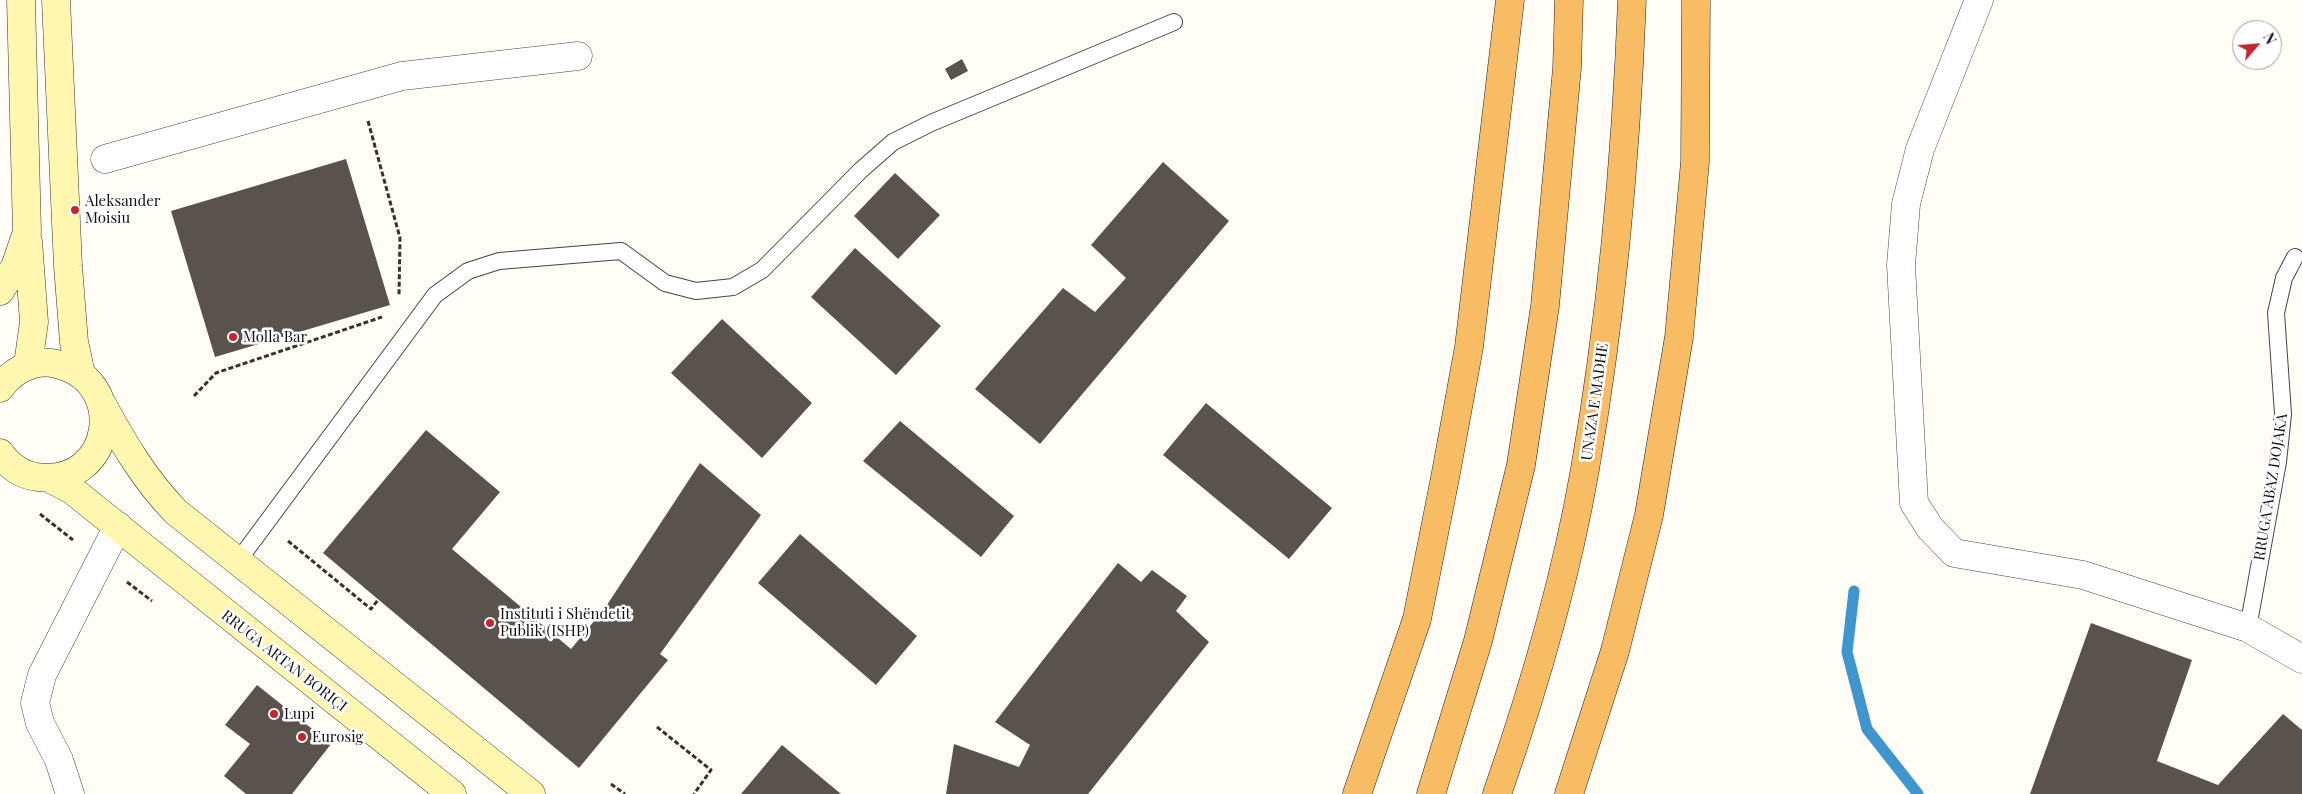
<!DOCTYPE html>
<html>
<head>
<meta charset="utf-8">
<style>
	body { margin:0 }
	#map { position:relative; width:2302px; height:794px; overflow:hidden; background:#fffdf5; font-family:"Playfair Display",serif }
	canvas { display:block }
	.north { position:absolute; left:2232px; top:20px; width:50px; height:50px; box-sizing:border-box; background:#fff; border:1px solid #a0a0a0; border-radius:50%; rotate:63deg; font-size:14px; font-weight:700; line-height:20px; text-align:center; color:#111 }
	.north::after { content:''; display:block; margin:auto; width:18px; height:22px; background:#c4262e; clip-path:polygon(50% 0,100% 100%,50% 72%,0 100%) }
</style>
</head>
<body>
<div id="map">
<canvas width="2302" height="794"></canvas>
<div class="north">N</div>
</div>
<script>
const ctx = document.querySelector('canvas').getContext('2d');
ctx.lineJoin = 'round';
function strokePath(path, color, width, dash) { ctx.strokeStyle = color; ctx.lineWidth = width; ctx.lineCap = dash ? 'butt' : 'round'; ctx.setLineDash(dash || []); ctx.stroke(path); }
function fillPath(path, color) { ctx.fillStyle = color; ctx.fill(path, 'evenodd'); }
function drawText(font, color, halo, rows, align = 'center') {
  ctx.font = font + ' "Playfair Display",serif'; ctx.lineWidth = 5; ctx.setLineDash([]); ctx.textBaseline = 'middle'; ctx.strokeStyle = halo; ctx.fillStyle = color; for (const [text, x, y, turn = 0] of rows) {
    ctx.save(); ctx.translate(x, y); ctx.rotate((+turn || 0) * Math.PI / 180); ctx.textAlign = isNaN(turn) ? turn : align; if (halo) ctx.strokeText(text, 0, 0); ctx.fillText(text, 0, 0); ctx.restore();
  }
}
strokePath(new Path2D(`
	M1854,591l-7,61 20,77 51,65`), '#3f96cf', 11);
fillPath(new Path2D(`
	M962,59l6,12 -17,9 -6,-11z
	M346,159l44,146 -175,52 -44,-146z
	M1163,162l66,59 -189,223 -65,-55 88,-101 32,24 31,-34 -35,-33z
	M895,173l45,42 -42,44 -44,-43z
	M855,248l86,78 -45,49 -85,-78z
	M722,319l90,84 -50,55 -91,-85z
	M1206,403l126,105 -43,51 -126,-104z
	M900,421l114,95 -33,41 -118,-96z
	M426,430l74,62 -48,57 119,100 34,-41 95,-145 61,52 -101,139 8,6 -89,108 -256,-215z
	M800,534l117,102 -41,49 -118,-102z
	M1118,563l23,19 11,-12 35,26 -11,15 33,31 -121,152h-142l8,-50 65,23 11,-22 -35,-23z
	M2091,623l101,37 -35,101 61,24 65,-71 19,16v64h-272z
	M257,685l74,59 -39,50h-46l-22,-18 26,-32 -25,-19z
	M782,745l59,49h-100z`), '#5a524d');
const service = new Path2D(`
	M238,561l197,-266 33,-24 31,-10 122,-10 44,32 31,8 37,-4 29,-17 99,-100 32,-28 38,-19 243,-101
	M2248,628l30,-166 5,-48 -7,-101 8,-35 11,-21`);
const minor = new Path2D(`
	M1979,0l-59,149 -14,55 -5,61 13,238 16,25 24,25 129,22 165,53 54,31
	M105,159l297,-83 176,-20
	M70,794l-11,-34 -19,-37 -5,-20 7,-28 76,-149`);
const secondary = new Path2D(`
	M56,0l12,266 6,76 7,32
	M0,291l15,-24 12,-35 -6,-232
	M28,365l6,-43 -6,-81
	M0,388c11,-16 31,-28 52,-25 79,14 62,125 -15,114 -15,-2 -28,-11 -37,-24
	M102,404c21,39 43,76 74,108l355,282
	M51,479l21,11 380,304`);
const trunk = new Path2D(`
	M1357,794l60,-175 28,-141 24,-131 41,-347
	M1431,794l47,-153 43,-176 24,-159 22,-238 2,-68
	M1497,794c37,-106 69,-215 88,-325 27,-155 41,-312 47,-469
	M1569,794l46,-143 34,-136 30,-178 16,-175 1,-162`);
strokePath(service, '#444', 18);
strokePath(minor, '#444', 29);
strokePath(secondary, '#333', 29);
strokePath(trunk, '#222', 29);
strokePath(new Path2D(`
	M368,121l32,117 -1,57
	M194,396l22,-23 166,-56
	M40,514l33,26
	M288,541l83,68 7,-9
	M127,582l25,19
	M657,727l54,43 -17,24
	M611,784l14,10`), '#333', 3, [5, 2.5]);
strokePath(service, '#fff', 16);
strokePath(minor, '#fff', 28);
strokePath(secondary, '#fff6b0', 28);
strokePath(trunk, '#f7bc64', 28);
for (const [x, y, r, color] of [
	[75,210,5,"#c4262e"],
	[233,337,5,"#c4262e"],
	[490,623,5,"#c4262e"],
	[274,714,5,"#c4262e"],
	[302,737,5,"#c4262e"]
]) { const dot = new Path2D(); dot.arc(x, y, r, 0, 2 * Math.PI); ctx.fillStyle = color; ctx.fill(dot); strokePath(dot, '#fff', 2); }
drawText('15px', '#111', '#fff', [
	["Aleksander",85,201],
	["Moisiu",85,218],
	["Molla Bar",243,337],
	["Instituti i Shëndetit",500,614],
	["Publik (ISHP)",500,631],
	["Lupi",284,714],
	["Eurosig",312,737]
], 'left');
drawText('15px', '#111', '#fff', [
	["UNAZA E MADHE",1595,402,-82],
	["RRUGA ABAZ DOJAKA",2271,487,-81],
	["RRUGA ARTAN BORIÇI",284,661,38]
]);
</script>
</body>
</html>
